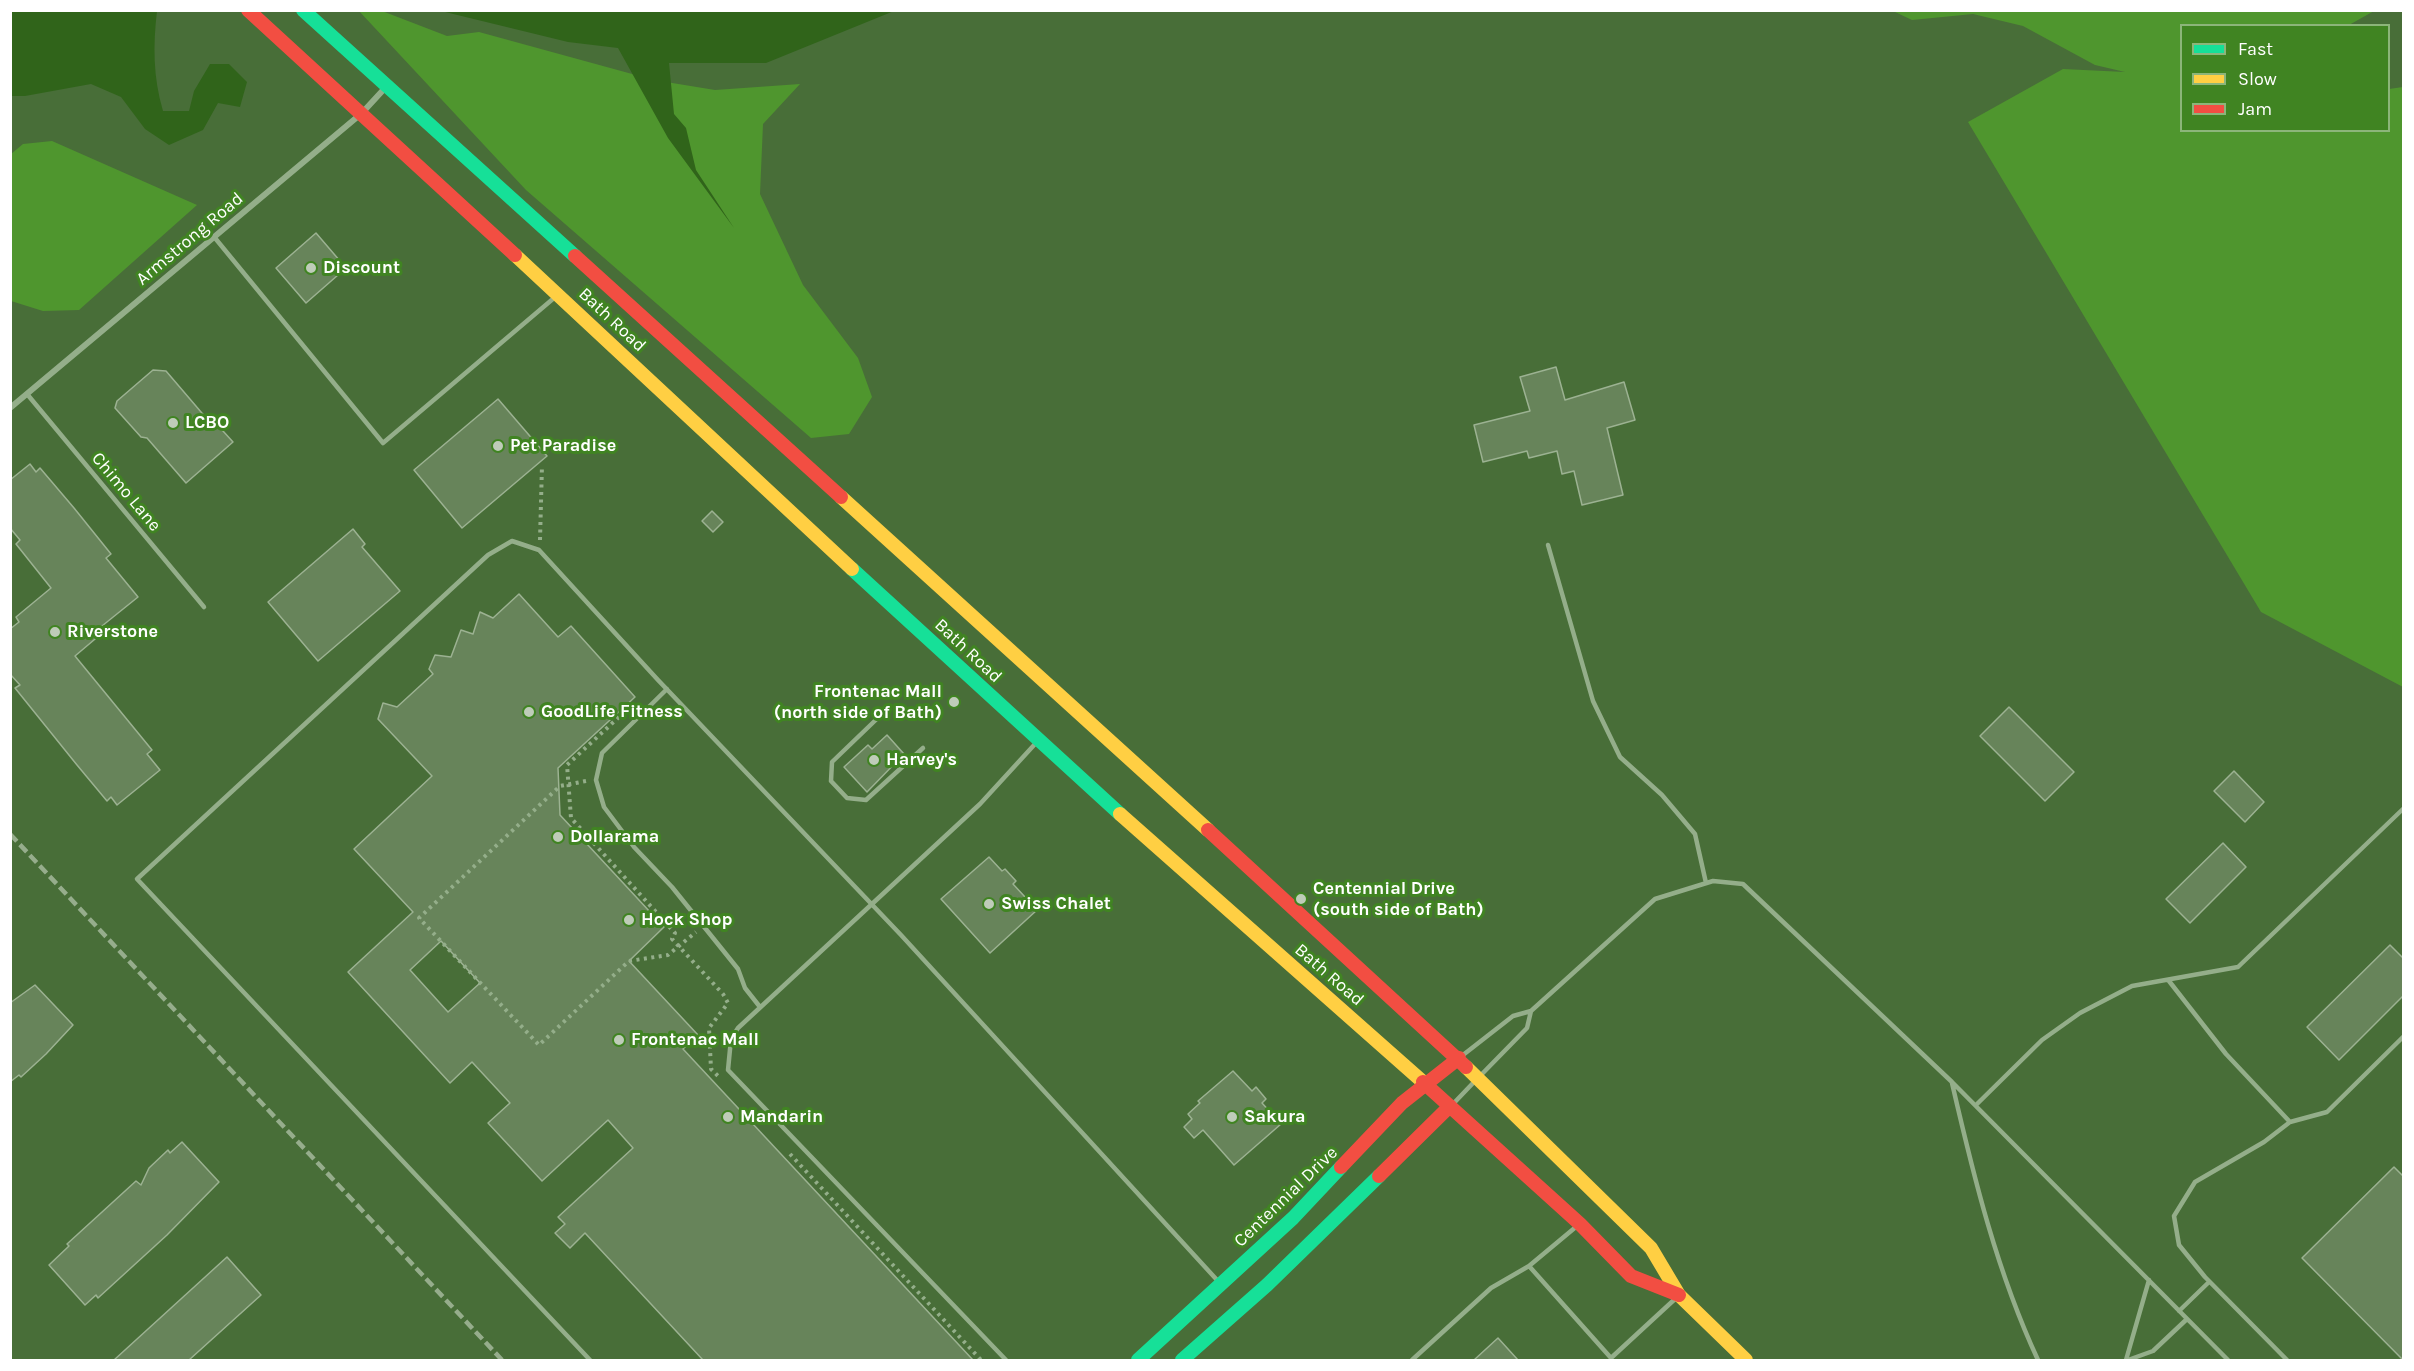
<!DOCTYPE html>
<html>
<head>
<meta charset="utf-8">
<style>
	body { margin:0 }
	#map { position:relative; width:2414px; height:1371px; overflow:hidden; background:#486e38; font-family:Karla,sans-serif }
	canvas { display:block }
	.frame { position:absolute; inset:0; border:12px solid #fff; pointer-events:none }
	.legend { position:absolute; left:2180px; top:24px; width:210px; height:108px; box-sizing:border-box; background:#408422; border:2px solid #8cb57a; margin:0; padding:8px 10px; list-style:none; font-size:18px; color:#fff }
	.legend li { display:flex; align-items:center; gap:12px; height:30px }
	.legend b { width:30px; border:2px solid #8cb57a }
</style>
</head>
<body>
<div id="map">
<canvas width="2414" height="1371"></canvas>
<div class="frame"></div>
<ul class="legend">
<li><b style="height:8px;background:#16e098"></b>Fast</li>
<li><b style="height:8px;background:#ffcf43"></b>Slow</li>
<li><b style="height:8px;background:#f24e42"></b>Jam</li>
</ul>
</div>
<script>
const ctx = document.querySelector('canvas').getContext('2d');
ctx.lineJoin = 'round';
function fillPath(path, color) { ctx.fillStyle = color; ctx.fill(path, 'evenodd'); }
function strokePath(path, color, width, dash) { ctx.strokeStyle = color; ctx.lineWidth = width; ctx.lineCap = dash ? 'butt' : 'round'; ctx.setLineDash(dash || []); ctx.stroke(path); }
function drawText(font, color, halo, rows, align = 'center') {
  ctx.font = font + ' Karla,sans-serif'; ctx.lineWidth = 6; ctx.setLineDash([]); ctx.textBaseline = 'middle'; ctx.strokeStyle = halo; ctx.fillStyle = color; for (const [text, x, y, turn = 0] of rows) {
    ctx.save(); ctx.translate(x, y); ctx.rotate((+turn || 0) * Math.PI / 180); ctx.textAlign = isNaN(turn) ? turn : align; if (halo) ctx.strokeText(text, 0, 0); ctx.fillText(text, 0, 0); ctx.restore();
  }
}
fillPath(new Path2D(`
	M359,11h23l65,25 32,-4 175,48 61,10 85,-6 -37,40 -3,70 43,91 55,73 14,39 -23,37 -38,4 -285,-248z
	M1893,11h481l-25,14 -167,1v104h206l1,-41 14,-2v600l-142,-75 -293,-490 95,-53 62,3 -30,-7 -72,-39 -50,-12 -61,6z
	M52,141l145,64 -118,105 -36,1 -32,-10v-147l12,-10z`), '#4f962e');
fillPath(new Path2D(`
	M11,10l146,1c-4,34 -4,66 6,100h26l5,-20 16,-27h19l18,18 -7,25 -22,-4 -15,27 -34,15 -24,-16 -24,-32 -30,-13 -66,12h-14z
	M441,11h453l-128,52h-97l5,51 12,14 10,42 38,58 -66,-90 -50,-90 -50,-6z`), '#30641a');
const building = new Path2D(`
	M316,233l30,35 -40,35 -30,-35z
	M1556,367l9,33 59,-18 11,38 -28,8 16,67 -41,10 -8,-34 -12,3 -5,-23 -28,7 -2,-7 -44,11 -9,-37 56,-14 -10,-34z
	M153,370l13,1 41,48 6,1 20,22 -47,41 -39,-45 -6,-1 -26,-29 2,-7z
	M498,399l49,57 -85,72 -48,-58z
	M30,464l6,8 4,-4 34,40 37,46 -5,4 32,39 -41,33 4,4 -26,22 77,94 -5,4 13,16 -43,35 -6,-8 -4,4 -30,-36 -62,-77 5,-3 -10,-11v-45l9,-7 -3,-5 35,-29 -35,-44 4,-4 -10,-12v-48z
	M712,511l11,11 -10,10 -11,-11z
	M353,529l12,15 -3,3 38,44 -82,70 -50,-59z
	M519,594l39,43 13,-11 64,71 -77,71 2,47 104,112 -35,34 69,74 -15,14 290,311h-270l-118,-127 -15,15 -15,-15 10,-9 -7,-7 75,-69 -25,-28 -66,61 -54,-58 22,-20 -38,-41 -22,21 -102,-111 65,-60 -59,-63 78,-73 -54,-57 5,-16 14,4 36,-33 -4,-5 6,-14 16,2 10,-27 12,4 7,-22 13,6zM441,941l39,42 -32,29 -38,-42z
	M2009,707l65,65 -29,29 -65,-65z
	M887,735l17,19 -37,38 -23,-25 24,-22 4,4z
	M2234,771l30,31 -19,20 -31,-31z
	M2223,843l23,24 -56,56 -24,-24z
	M989,857l13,14 3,-2 11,12 -3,3 24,26 -47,43 -49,-54z
	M2390,945l13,13v38l-64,64 -32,-33z
	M35,985l38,40 -27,29 -25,23 -2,-2 -9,7v-79z
	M1233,1071l19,20 4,-4 10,12 -4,4 19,21 -47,41 -31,-35 -9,8 -10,-11 8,-8 -4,-5 12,-11 -2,-2z
	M182,1142l37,40 -52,53 -69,63 -2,-3 -11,10 -36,-40 20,-19 -2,-2 69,-63 5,4 8,-17 19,-18 2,3z
	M2394,1167l9,9v184l-101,-102z
	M227,1257l34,38 -72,65h-75z
	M1498,1338l20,22h-44z`);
fillPath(building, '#67845a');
strokePath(building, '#9cb292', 1.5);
strokePath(new Path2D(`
	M540,540l2,-75
	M619,717l-52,48 4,53 104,115 -3,6 51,55 5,9 -19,25 2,41 7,7
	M586,781l-26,5 -141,132 120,127 90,-84 39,-6 28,-23
	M790,1154l191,206`), '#94ae8a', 4, [3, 4.5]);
strokePath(new Path2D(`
	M215,238l168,205 171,-145
	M27,394l177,213
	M1548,545l45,156 27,56 42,38 33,39 11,49
	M667,689l-65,64 -6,27 8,27 30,40 38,40 66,82 7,19 15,19
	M884,712l-52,50 -1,19 16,17 19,2 57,-52
	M2169,981l57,73 64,68
	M1463,1055l50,-39 18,-5 124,-112 58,-18 30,3 209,198 276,278
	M1480,1076l47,-48 4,-17
	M1952,1083c22,95 45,189 86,277
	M1453,1104l21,-22
	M1976,1105l66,-65 38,-27 52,-27 106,-19 166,-159
	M1529,1266l82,92 64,-59
	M2179,1311l30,-29
	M590,1360l-453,-481 351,-324 24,-14 27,9 119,130 243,255 316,345
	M1006,1360l-278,-290 3,-31 7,-11 242,-224 55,-60
	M1412,1360l79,-72 38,-22 48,-40
	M2126,1360l23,-80
	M2128,1360l25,-9 34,-32
	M2287,1360l-82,-83 -26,-32 -5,-29 21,-34 69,-40 26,-20 37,-10 77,-76`), '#94ae8a', 4.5);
strokePath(new Path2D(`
	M10,408l352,-295 23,-25`), '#94ae8a', 6);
strokePath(new Path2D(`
	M303,10l272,246
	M852,569l268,245
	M1138,1360l155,-142 48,-51
	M1182,1360l85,-75 112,-109`), '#16e098', 14);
strokePath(new Path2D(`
	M515,255l337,314
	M841,497l367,333
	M1120,814l303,268
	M1466,1067l185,181 28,47 67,65`), '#ffcf43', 14);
strokePath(new Path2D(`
	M248,10l267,245
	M575,256l266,241
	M1208,830l258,237
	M1423,1082l157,142 51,52 48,19
	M1341,1167l61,-64 57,-45
	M1379,1176l71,-70`), '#f24e42', 14);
strokePath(new Path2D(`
	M10,834l492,526`), '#96ad8c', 4.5, [10, 4.5]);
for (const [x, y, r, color] of [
	[311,268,6,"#bfccb9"],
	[173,423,6,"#bfccb9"],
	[498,446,6,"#bfccb9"],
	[55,632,6,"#bfccb9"],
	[954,702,6,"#bfccb9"],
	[529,712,6,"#bfccb9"],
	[874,760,6,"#bfccb9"],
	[558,837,6,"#bfccb9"],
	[1301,899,6,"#bfccb9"],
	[989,904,6,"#bfccb9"],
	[629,920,6,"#bfccb9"],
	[619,1040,6,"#bfccb9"],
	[728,1117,6,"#bfccb9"],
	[1232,1117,6,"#bfccb9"]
]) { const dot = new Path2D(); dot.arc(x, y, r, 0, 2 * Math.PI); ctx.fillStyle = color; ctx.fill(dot); strokePath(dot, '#408422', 2); }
drawText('18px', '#fff', '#408422', [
	["Armstrong Road",190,239,-40],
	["Bath Road",612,320,43],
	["Chimo Lane",126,492,50],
	["Bath Road",968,651,43],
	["Bath Road",1329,975,41],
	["Centennial Drive",1286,1197,-44]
]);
drawText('bold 18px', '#fff', '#408422', [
	["Discount",323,268],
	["LCBO",185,423],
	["Pet Paradise",510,446],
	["Riverstone",67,632],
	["Frontenac Mall",942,692,"right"],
	["(north side of Bath)",942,713,"right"],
	["GoodLife Fitness",541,712],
	["Harvey's",886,760],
	["Dollarama",570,837],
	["Centennial Drive",1313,889],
	["(south side of Bath)",1313,910],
	["Swiss Chalet",1001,904],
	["Hock Shop",641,920],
	["Frontenac Mall",631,1040],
	["Mandarin",740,1117],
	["Sakura",1244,1117]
], 'left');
</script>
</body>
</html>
